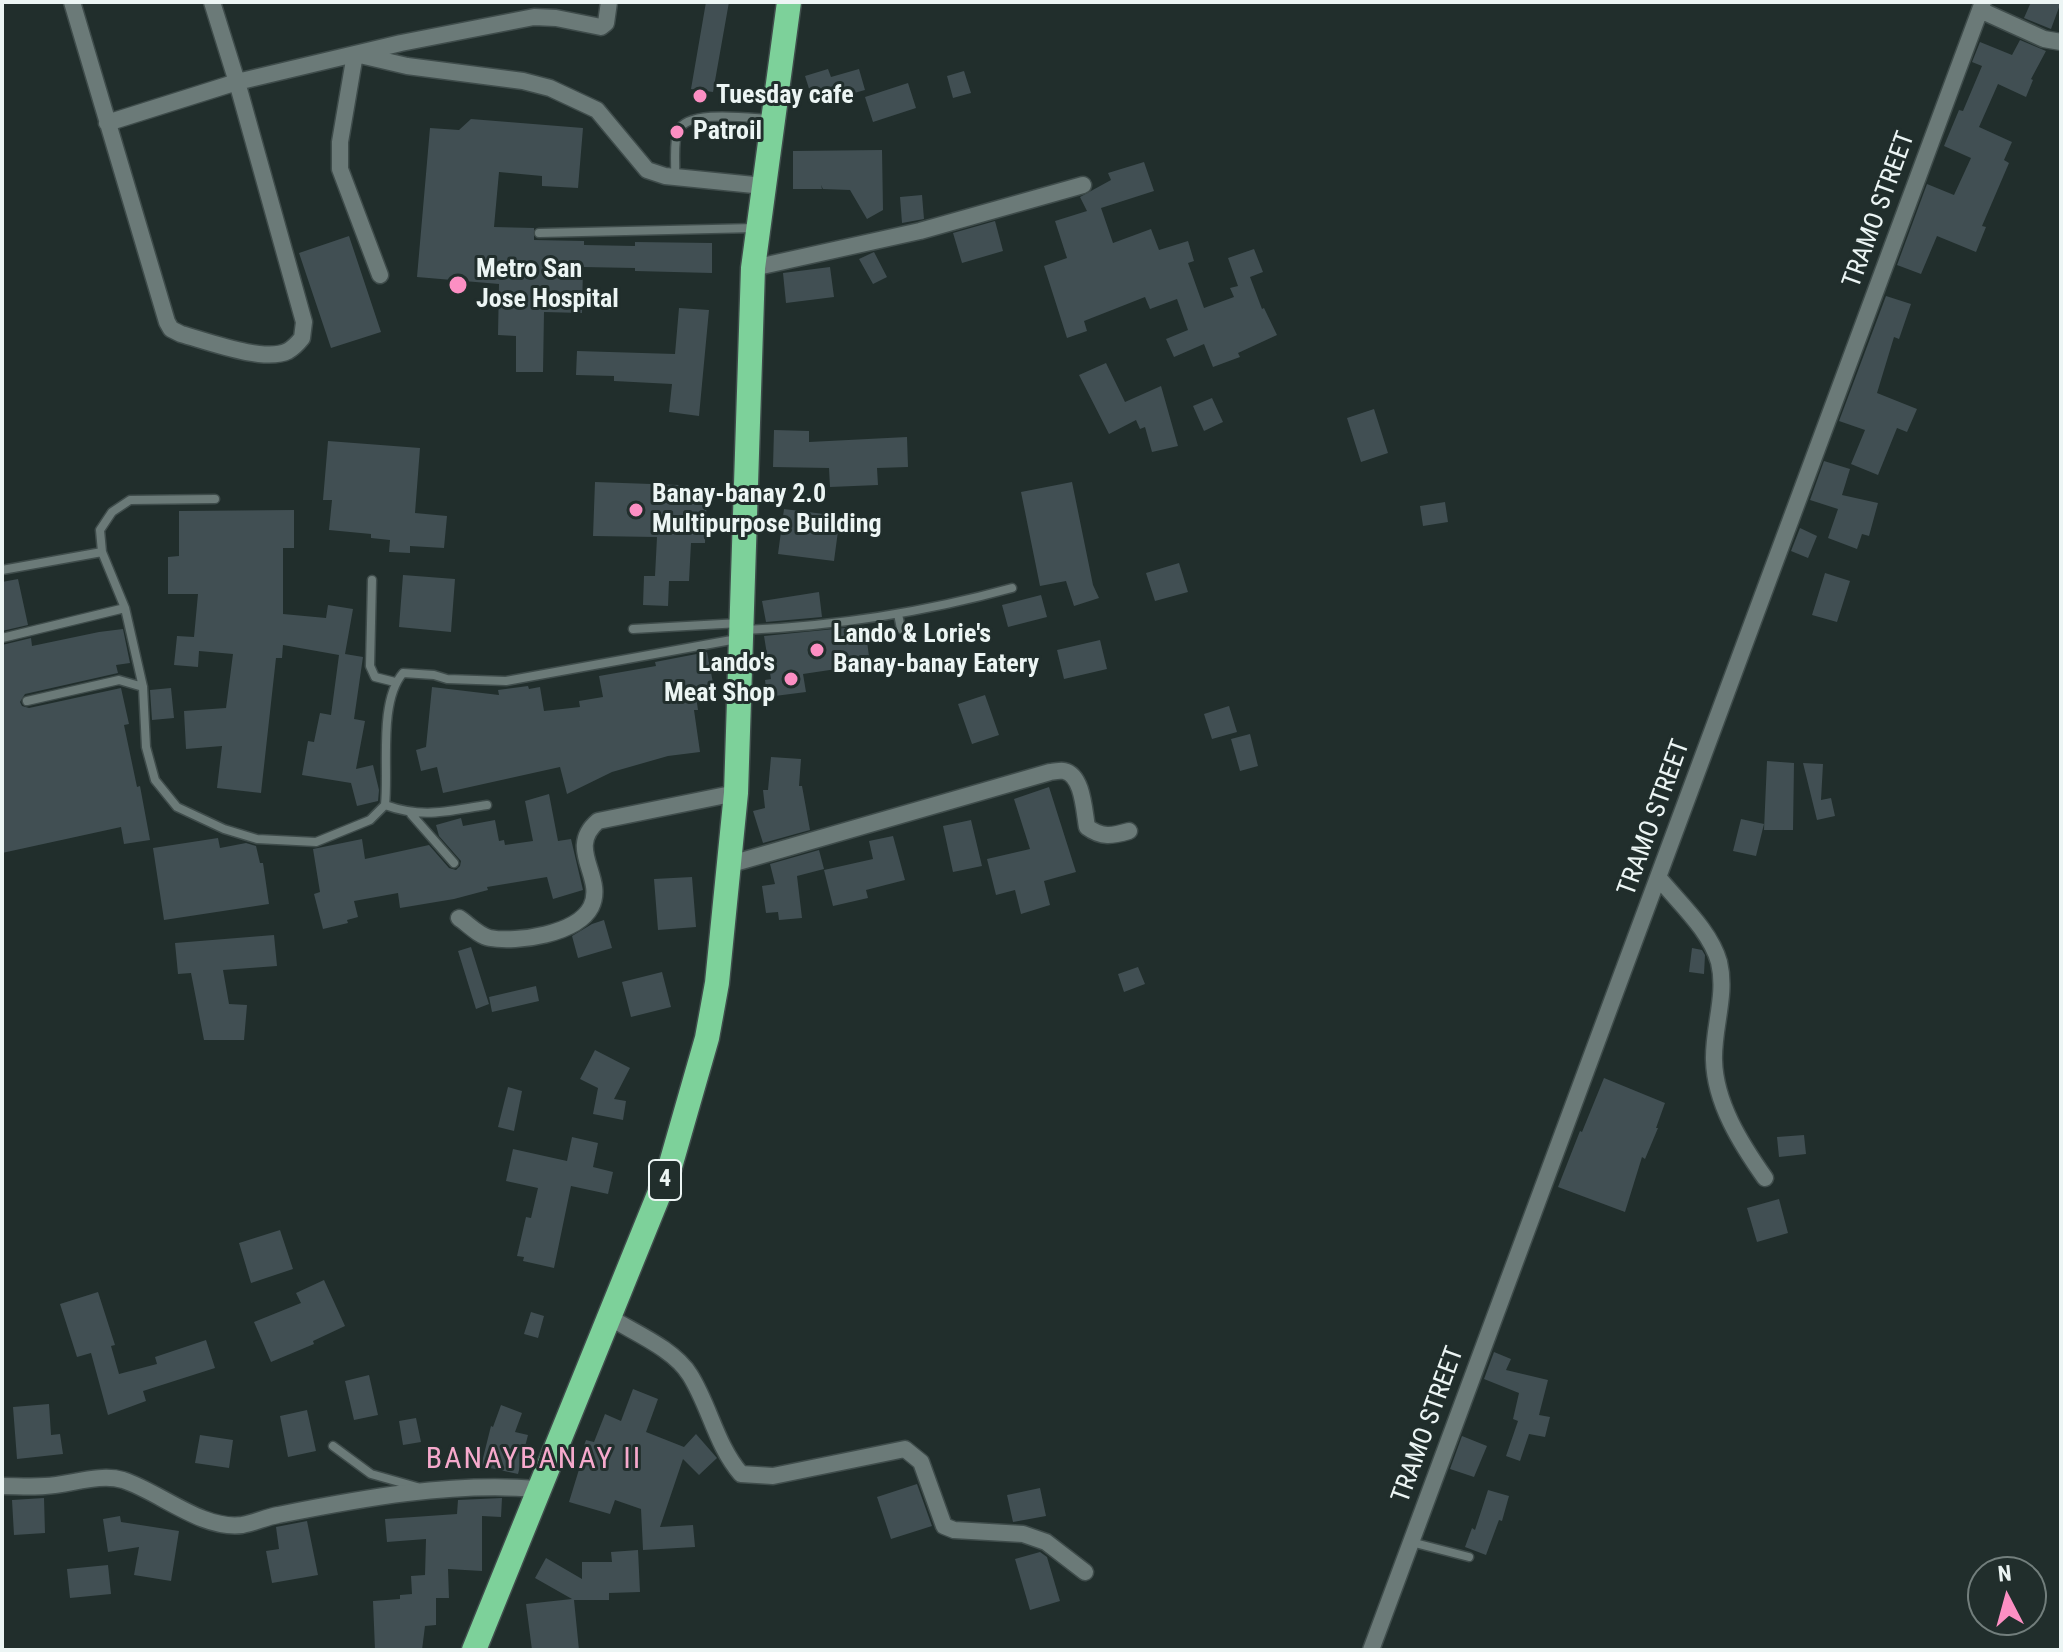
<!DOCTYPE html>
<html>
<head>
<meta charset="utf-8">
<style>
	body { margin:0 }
	#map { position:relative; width:2063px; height:1652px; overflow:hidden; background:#212e2c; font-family:"Roboto Condensed",sans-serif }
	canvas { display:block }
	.frame { position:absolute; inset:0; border:4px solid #ecf5f4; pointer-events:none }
	.north { position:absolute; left:1967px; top:1556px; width:80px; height:80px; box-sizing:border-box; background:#212e2c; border:2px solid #727e7c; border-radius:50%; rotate:354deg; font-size:22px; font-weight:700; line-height:32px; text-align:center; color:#ecf5f4 }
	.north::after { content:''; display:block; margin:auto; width:28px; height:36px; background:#fc8fc3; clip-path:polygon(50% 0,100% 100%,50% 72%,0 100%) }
</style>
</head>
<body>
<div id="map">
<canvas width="2063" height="1652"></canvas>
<div class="frame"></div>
<div class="north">N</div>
</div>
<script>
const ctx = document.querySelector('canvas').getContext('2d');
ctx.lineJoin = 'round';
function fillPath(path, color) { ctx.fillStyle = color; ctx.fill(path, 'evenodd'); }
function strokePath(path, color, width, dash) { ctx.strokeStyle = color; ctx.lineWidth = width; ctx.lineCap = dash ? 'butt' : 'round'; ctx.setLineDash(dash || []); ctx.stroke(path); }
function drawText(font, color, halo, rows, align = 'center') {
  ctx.font = font + ' "Roboto Condensed",sans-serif'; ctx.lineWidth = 6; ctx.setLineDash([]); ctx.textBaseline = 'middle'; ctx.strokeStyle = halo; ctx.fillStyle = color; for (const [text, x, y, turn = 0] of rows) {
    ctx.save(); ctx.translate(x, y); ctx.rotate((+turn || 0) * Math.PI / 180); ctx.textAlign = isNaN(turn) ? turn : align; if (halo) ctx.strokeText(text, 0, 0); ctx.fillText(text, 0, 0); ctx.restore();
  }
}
fillPath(new Path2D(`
	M706,2h23l-16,90 -22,-3z
	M2031,2h30l-10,27 -27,-11z
	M2020,40l26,11 -15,28 2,1 -7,17 -28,-13 -19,43 33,15 -8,18 5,3 -27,63 4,1 -10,25 -39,-16 -16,38 -24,-9 30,-81 27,11 17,-37 -27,-12 15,-36 4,1 19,-45 -10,-4 8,-20 32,13z
	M828,69l3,8 28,-8 6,21 -40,11 -3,-9 -11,3 -6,-19z
	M964,71l7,22 -18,5 -6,-22z
	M908,83l8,25 -43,14 -8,-25z
	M471,119l112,9 -5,60 -36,-2v-10l-43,-4 -5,55 40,1v12l50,1v4l51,1v-4l77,1v30l-77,-2v-3l-52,-1 -1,46 -38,-1 -1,60h-27v-36l-18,-1 1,-51 -82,-7 13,-149 29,2z
	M882,150l1,60 -16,9 -17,-29 -27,-1 -2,-4 1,4h-29v-38z
	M1144,162l10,29 -53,17 12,35 38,-14 8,21 29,-9 6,20 -6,2 16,45 30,-11 -4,-9 8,-2 -10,-28 26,-9 9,23 -13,5 12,32 2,-1 13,27 -39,18 2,4 -27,10 -9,-23 -30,13 -8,-18 22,-9 -11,-31 -27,10 -5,-12 -61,24 3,10 -20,7 -23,-72 23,-8 -12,-37 32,-10 -7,-14 31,-17 -3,-7z
	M922,195l2,24 -22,4 -2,-26z
	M995,221l8,30 -41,12 -9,-30z
	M349,236l32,96 -50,16 -32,-95z
	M874,252l13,25 -14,7 -14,-25z
	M830,267l4,30 -48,6 -3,-30z
	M1886,296l25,8 -12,35 -5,-2 -17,56 40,16 -10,23 -10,-4 -19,47 -27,-11 14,-34 -26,-9z
	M679,308l30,2 -10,106 -30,-4 3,-28 -58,-3v-5l-38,-1 1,-24 98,3z
	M1106,363l19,39 36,-16 17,60 -26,6 -7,-25 -5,2 -4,-9 -27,14 -30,-59z
	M1212,398l11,24 -19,9 -11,-25z
	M1374,409l14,44 -27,9 -14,-44z
	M774,430l35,1v11l98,-5 1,30 -31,1 1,17 -48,2 -1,-19 -56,-1z
	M328,441l92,7 -5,65 32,3 -3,32 -34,-2v7l-21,-1 1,-12 -19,-2v-4l-42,-4 3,-30h-9z
	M1824,461l26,8 -8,26 36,8 -9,33 -7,-2 -5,15 -29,-11 10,-29 -28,-9z
	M595,482l84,3v8l28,1 -2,49h-14l-2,38h-20l-1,25 -25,-1 1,-29h11l2,-39 -64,-1z
	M1072,482l21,103 6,13 -25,8 -8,-25 -26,5 -19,-94z
	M1445,502l3,20 -25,4 -3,-20z
	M784,509l56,7 -6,45 -56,-7z
	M294,510v38h-11v66l43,4 2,-13 25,4 -8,45 18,3 -9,62 11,2 -9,48 17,-4 6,25 -1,11 -21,5 -6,-23 -49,-8 6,-34 6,1 6,-29 11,2 8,-60 -56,-10 -1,13h-6l-15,135 -44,-5 5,-42 -36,3 -2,-38 42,-3 7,-54 -34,-3 -1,16 -24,-2 3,-29 17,1 4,-43h-30v-37l11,-1v-45z
	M1800,528l17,8 -9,22 -17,-7z
	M1179,563l9,29 -33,9 -9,-28z
	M1825,573l25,8 -13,41 -25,-7z
	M403,575l52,4 -4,53 -52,-5z
	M18,579l10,46 -26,6v-49z
	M819,592l3,25 -56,5 -4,-21z
	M1041,595l6,22 -39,10 -6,-22z
	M865,626l5,38 -67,10 3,18 -39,5 -2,-17 6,-1 -7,-43z
	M123,629l7,34 -14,2 2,8 -93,21 -5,8 2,4 7,2 92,-20 8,36 -5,1 13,62 3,-1 10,54 -26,4 -3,-17 -119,26v-208l29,-7 1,8 67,-14z
	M1100,640l7,29 -43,10 -7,-29z
	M707,652l8,41 -19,3 2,14h-4l6,42 -32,4 -56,16 -45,22 -7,-27 -117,26 -6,-26 -16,4 -5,-21 10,-3 6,-60 67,8 -1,-5 30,-4 1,3 11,-2 4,24 36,-4 -1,-6 24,-4 -4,-21 57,-10 -1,-4z
	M171,688l3,30 -22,2 -2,-30z
	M985,695l14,40 -27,9 -14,-40z
	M1229,706l8,26 -25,7 -8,-25z
	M1250,734l8,32 -18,5 -9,-32z
	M771,757l30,2 -2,27h3l8,44 -47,13 -10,-32 12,-3 -2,-18h5z
	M1767,761l27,2 -1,67h-29z
	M1803,763l20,1 -2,36 10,-2 4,18 -18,4z
	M1049,787l27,85 -32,9 6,24 -29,9 -6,-24 -19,5 -9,-36 43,-10 -16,-50z
	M549,794l9,47 13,-2 12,51 -30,9 -6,-22 -60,10 1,3 -34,9 -54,9 -2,-15 -44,8 4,16 -11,3 1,3 -25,6 -9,-35 6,-2 -7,-43 49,-10 3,20 64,-14 20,23 7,2 4,-4 1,-5 -22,-25 -3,-11 25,-7 2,8 32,-6 4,21 5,-1 1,5 28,-4 -8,-40z
	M1741,819l23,5 -8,32 -23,-5z
	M971,820l11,46 -29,6 -10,-46z
	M893,836l12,44 -39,10 2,8 -35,8 -9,-36 49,-11 -4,-18z
	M218,838l2,10 26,-5 10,3 4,17h3l6,41 -105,16 -11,-72z
	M819,850l5,19 -27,7 5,42 -23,2 -1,-8 -12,1 -4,-27 13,-2 -5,-20z
	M692,877l4,50 -38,3 -4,-51z
	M604,920l8,28 -34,10 -6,-22 20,-12z
	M274,935l3,31 -54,4 6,34 18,1 -3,35h-40l-13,-67 -13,1 -3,-31z
	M471,947l18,57 -13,5 -18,-58z
	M1692,948l10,2 3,5 -1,19 -15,-2z
	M1138,967l7,17 -21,8 -6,-18z
	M662,972l9,35 -40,10 -9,-35z
	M536,986l3,15 -47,11 -3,-15z
	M595,1050l35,18 -16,31 12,2 -3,19 -30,-6 5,-26 -18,-9z
	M1604,1078l61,25 -9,25h2l-13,31 -3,-2 -17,55 -67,-25 22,-56 2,1z
	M508,1087l14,4 -8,40 -16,-4z
	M1804,1135l2,19 -27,3 -2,-20z
	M572,1137l26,6 -5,24 20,5 -5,22 -37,-8 -17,82 -31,-7 1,-4 -7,-1 9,-39 5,1 7,-30 -32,-7 7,-32 54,12z
	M1779,1199l9,34 -31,9 -10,-34z
	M280,1230l13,39 -42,14 -12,-40z
	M324,1280l21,46 -32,15 1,3 -43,18 -17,-40 47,-19 -5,-10z
	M98,1292l17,53 -4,1 8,28 38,-10 -2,-7 51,-17 9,28 -72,23 3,10 -38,14 -17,-62 -14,4 -17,-53z
	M531,1312l13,4 -6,22 -14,-4z
	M1494,1352l17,7 -5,11 42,10 -9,35 11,2 -5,20 -16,-3 -9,27 -14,-5 12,-35 -5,-2 6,-26 -35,-14z
	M369,1375l9,40 -24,5 -9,-39z
	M633,1389l25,10 -12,33 38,15 12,-13 21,24 -18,17 -16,-16 -23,68 33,-2 2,22 -52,3 -2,-41 -26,-9 -5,14 -41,-12 12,-39 -3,-1 8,-22 8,2 11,-28 16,7z
	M49,1404l2,31 9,-1 3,20 -46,5 -4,-52z
	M501,1405l21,8 -7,19 13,3 -10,39 -37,-8 10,-40 2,1z
	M307,1410l9,41 -28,6 -8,-41z
	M416,1418l5,24 -18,3 -4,-24z
	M200,1435l33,5 -4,28 -34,-5z
	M1462,1436l25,10 -13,31 -24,-8z
	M917,1484l15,42 -41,13 -14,-42z
	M1040,1488l6,28 -33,6 -6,-27z
	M1488,1490l21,6 -7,25 -3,-1 -13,35 -21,-8 7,-19 3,2z
	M44,1498l1,35 -31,2 -2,-35z
	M502,1498l-1,19 -19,-1v55l-34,-2 1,29h-13v27l-11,1 -3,24h-47l-2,-49 27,-2v-4l12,-1 -1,-18 14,-1 1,-36 -39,3 -2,-23 72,-5 1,-14z
	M120,1516l1,6 58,9 -8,50 -37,-6 5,-28 -31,5 -5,-33z
	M307,1521l11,54 -46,8 -6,-32 13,-2 -3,-22z
	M638,1550l2,42 -31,1v7h-35l5,50h-47l-6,-46 46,-5 -37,-21 11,-20 36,21v-17h30l-1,-10z
	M1040,1552l7,5 13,44 -30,9 -15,-51z
	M108,1565l3,29 -41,4 -3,-29z`), '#414f53');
const lane = new Path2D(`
	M675,176c1,-12 -2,-34 3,-45 9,-22 71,-13 92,-12
	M539,233l216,-5
	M215,499l-85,1 -18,12 -12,18 2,22 23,56 18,79 3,60 9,33 22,27 47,22 33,10 59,3 54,-22 15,-15c4,-36 -7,-103 18,-132l31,2 13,4 59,2 231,-42
	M2,570l100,-18
	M372,580l-2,86 5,11 20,5
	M898,614l3,15
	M633,629l107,-6
	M745,630c91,-4 180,-18 267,-42
	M2,638l123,-30
	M27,701l92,-21 24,7
	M385,805c39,14 62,6 102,0
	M411,814l43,49
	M333,1446l38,28 46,13
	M1411,1542l58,15`);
const street = new Path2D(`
	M72,2l95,320 4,7 10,5c26,7 83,29 107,17 5,-3 10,-8 14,-13l2,-16 -67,-240 -25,-80
	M1980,10l64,29 17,3
	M355,54l-15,88v27l40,106
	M360,55l47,11 116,15 27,7 47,22 50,60 18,6 99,10
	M107,123l130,-41 164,-39 133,-26 22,1 45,9 5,-4 3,-21
	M753,268l167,-37 163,-46
	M731,864l319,-92c1,0 13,-2 14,-1 19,4 20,40 23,56 15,11 25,9 42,4
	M1658,877c20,25 52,53 61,85 8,33 -6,65 -5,98 1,43 27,84 51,118
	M459,918c9,6 20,18 31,20 27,5 87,-4 101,-31 15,-30 -26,-58 7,-86l138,-28
	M609,1317c26,16 65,32 81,58 20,32 26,70 51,99l32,2 132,-27 16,13 23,64 10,4 69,4 23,8 39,30
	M2,1486c14,0 29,1 43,0 25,-1 54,-13 78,-6 37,12 79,50 119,45 12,-2 24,-8 36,-10 85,-17 172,-33 260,-26
	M1371,1650l612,-1648`);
const highway = new Path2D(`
	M474,1650l196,-483 37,-129 10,-55 19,-190 17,-525 36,-266`);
strokePath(lane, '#3f4c4b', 11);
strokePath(street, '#3f4c4b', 19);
strokePath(highway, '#3f4c4b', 27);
strokePath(lane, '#6b7a78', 8);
strokePath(street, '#6b7a78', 16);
strokePath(highway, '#7dd19a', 24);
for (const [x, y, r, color] of [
	[700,96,8,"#fc8fc3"],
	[677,132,8,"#fc8fc3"],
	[458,285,10,"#fc8fc3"],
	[636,510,8,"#fc8fc3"],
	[817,650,8,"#fc8fc3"],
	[791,679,8,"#fc8fc3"]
]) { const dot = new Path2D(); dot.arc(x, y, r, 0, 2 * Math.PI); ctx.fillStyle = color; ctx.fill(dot); strokePath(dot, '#212e2c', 3); }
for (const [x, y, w] of [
	[665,1180,32]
]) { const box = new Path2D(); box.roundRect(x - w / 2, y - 20, w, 40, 6); ctx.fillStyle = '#212e2c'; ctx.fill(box); strokePath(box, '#ecf5f4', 2); }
drawText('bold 24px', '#ecf5f4', null, [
	["4",665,1180]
]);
drawText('bold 26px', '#ecf5f4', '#212e2c', [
	["Tuesday cafe",716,96],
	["Patroil",693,132],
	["Metro San",476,270],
	["Jose Hospital",476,300],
	["Banay-banay 2.0",652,495],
	["Multipurpose Building",652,525],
	["Lando & Lorie's",833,635],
	["Banay-banay Eatery",833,665],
	["Lando's",775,664,"right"],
	["Meat Shop",775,694,"right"]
], 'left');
drawText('26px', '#ecf5f4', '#212e2c', [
	["TRAMO STREET",1880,210,-70],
	["TRAMO STREET",1655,818,-70],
	["TRAMO STREET",1429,1425,-70]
]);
ctx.letterSpacing = '2px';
drawText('30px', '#f6a9cc', '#212e2c', [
	["BANAYBANAY II",534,1460]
]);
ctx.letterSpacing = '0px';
</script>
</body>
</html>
